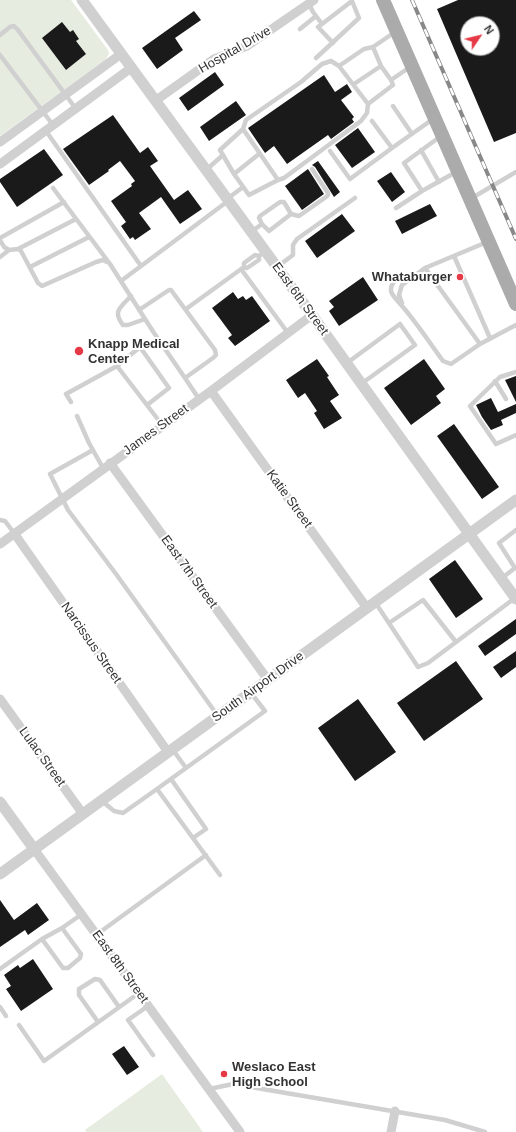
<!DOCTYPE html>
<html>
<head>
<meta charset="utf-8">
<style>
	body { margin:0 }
	#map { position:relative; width:516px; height:1132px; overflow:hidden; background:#fff; font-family:Arial,sans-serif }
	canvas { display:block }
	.north { position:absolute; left:460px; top:16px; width:40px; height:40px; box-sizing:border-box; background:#fff; border:1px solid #adadad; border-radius:50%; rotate:55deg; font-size:11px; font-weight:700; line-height:16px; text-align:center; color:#333 }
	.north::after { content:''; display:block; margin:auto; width:14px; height:18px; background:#e63946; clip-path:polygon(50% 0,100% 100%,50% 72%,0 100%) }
</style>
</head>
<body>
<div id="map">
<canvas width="516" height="1132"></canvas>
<div class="north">N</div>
</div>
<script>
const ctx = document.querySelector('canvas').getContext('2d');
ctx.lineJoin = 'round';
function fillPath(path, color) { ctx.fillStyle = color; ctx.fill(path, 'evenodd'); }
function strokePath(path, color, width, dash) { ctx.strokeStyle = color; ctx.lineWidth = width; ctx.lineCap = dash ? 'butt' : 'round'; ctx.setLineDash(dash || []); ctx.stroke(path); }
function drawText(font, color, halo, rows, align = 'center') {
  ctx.font = font + ' Arial,sans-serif'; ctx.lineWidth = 4; ctx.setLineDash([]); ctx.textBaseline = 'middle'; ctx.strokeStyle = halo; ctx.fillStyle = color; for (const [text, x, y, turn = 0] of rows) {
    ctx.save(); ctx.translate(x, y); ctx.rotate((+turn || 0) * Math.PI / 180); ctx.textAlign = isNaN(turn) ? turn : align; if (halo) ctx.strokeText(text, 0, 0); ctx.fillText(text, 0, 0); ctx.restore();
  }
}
fillPath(new Path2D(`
	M0,0h71l37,50 1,4 -4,6 -105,76z
	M162,1074l41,58h-117l-1,-2z`), '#e6ecdf');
fillPath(new Path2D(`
	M458,0h58v133l-22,9 -57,-133zM468,24h24v24h-24z
	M194,11l7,9 -26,18 8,12 -26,19 -15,-21z
	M62,22l8,10 3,-2 6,9 -3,2 10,13 -20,16 -24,-32z
	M215,72l9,13 -36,26 -9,-13z
	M324,75l11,17 12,-8 5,8 -11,8 13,17 -2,2 2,3 -23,17 -3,-4 -41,29 -13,-18 -9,7 -17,-25z
	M236,101l10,14 -37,26 -9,-14z
	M113,115l27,38 8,-6 10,14 -8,5 24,34 14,-10 14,19 -22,15 -19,-27 -22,16 12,16 -16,11 -2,-3 -3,2 -9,-13 5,-4 -15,-21 21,-15 -1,-2 4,-3 -15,-20 -12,9 1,1 -20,14 -26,-36z
	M358,128l17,24 -23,16 -17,-23z
	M44,149l19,26 -46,32 -17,-25v-3z
	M318,161l22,31 -6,5 -19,-30 -3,-2z
	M308,169l16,25 -22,16 -17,-24z
	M391,172l14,20 -13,10 -15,-21z
	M430,204l7,12 -35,18 -7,-13z
	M342,214l13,17 -38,27 -12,-17z
	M363,277l15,23 -39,26 -10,-15 5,-4 -5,-6z
	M233,292l5,7 5,-3 3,4 6,-4 18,25 -35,25 -7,-8 4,-3 -20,-27z
	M317,359l12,17 -2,1 12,18 -9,6 12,17 -18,11 -10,-16 3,-2 -12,-18 -7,5 -12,-18z
	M424,359l21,30 -9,7 5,7 -30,22 -27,-37z
	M516,376v26l-11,-22z
	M491,398l7,14 18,-8v9l-15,7 2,5 -12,5 -9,-13 -6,-12z
	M454,424l45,63 -17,12 -45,-63z
	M455,560l28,39 -27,19 -27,-39z
	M516,619v15l-31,22 -7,-10z
	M516,651v16l-15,11 -8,-11z
	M456,661l27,38 -59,42 -27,-38z
	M358,699l38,53 -41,29 -37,-53z
	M0,900l14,20 23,-17 12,17 -21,15 -3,-5 -25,17z
	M33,959l20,30 -32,22 -15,-22 5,-3 -7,-11 14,-10 2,3z
	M124,1046l15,21 -12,8 -15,-21z`), '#1a1a1a');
strokePath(new Path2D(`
	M309,4l4,8 9,12 30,-23 7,17 -43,40
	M322,24l-4,3 15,16
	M300,29l16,-13
	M395,32l-22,15 8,19 10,14 19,-13
	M0,35l10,-8 4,-1 4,4 58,79
	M373,47l-9,2 -25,17 29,38 25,-19 -2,-5
	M0,55l53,70
	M354,84l27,-18
	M393,106l19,28
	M372,121l20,27 41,-29
	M243,129l35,51 -29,15 -15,-21 -14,-24 23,-21 3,-9 55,-38 21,-18 9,-3 8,5
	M46,131l95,135
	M441,136l-37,27 18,28 34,-19
	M421,150l18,32
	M330,151l20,28 42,-31
	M206,170l17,-15
	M234,174l25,-20
	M278,180l6,-2 77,-57 6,-8 1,-9
	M53,188l57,76 44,69 31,45 14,21
	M472,198l44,-26
	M227,199l16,-12
	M396,208l26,-17
	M262,224l7,7 22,-17
	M251,232l11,-8 -3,-6 1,-2 20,-14h4l7,12 8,2 27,-19 2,-2v-2l-16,-24
	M0,238l64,-36
	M0,240l4,7 5,3 9,-1 3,2 17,32 4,3 54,-24 7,-2 4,2
	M487,242l-62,26 55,76 36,-19
	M18,249l58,-30
	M454,256l36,82
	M0,257l9,-7
	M30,267l59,-30
	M244,267v-4l11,-8 4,1
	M277,267l16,-12v-10l4,-6 58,-41
	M241,269l47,64
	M414,275c-9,1 -24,3 -23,16 1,5 8,11 11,15 15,17 27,36 41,55l8,3 29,-20
	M121,281l107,-80
	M131,296c-10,11 -19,15 -8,29h5l17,-6
	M402,303l-3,-8 3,-10 23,-17
	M186,309l58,-42 3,1 12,-8v-4l6,-4
	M139,310l30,-20h2l44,60 1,5 -3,3 -28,20
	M347,363l53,-39 15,21 -54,39
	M117,366l23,-19 29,41 -22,17
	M516,372l-16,5 -30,29 26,38 20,-9
	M495,381l11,18
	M71,402l-5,-8 51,-28 46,60
	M77,416l12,27 14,25
	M93,450l-43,24 18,36 48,64 102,142
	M0,520l5,1 9,12
	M502,578l13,-10 -16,-25 17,-13
	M375,602l43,65 10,-4 87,-65
	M389,623l34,-23 33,42
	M173,750l13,18
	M171,779l35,50 -13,9
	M157,789l108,-78 -14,-18
	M102,801l12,10 9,2 34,-24 63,86
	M96,935l110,-80
	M42,939l20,-11
	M0,969l42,-30 21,29h5l12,-10 1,-4 -19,-26 20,-14
	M148,1006l-20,14 25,35
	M0,1007l6,9
	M98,1022l-19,-27v-6l16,-10 5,1 19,27
	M19,1025l25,36 95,-68
	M209,1089l24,-5 212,36 40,12`), '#d0d0d0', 4.5);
strokePath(new Path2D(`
	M155,101l59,-42 33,-13 67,-46
	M0,142l121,-88
	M0,164l131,-96
	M211,391l156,217
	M110,463l158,217
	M14,533l154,219
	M0,544l211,-153 101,-76
	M0,699l83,115
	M34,849l206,283
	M391,1132l4,-21`), '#d0d0d0', 9);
strokePath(new Path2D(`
	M82,0l230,315 204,284
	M0,802l34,47
	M0,874l516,-374`), '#d0d0d0', 11);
strokePath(new Path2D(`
	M383,0l133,304`), '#ababab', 14);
const rail = new Path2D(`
	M412,0l104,239`);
strokePath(rail, '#888', 4);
strokePath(rail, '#fff', 2.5, [8]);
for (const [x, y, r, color] of [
	[460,277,4,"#e63946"],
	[79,351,5,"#e63946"],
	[224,1074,4,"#e63946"]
]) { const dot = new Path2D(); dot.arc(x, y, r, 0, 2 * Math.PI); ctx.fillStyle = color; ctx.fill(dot); strokePath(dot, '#fff', 1.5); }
drawText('13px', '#333', '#fff', [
	["Hospital Drive",235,50,-30],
	["East 6th Street",300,299,54],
	["James Street",156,430,-36],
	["Katie Street",289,499,54],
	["East 7th Street",189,572,54],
	["Narcissus Street",91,643,55],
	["South Airport Drive",258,687,-36],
	["Lulac Street",42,757,54],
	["East 8th Street",120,967,54]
]);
drawText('bold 13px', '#333', '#fff', [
	["Whataburger",452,277,"right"],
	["Knapp Medical",88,344],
	["Center",88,359],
	["Weslaco East",232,1067],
	["High School",232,1082]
], 'left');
</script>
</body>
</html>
